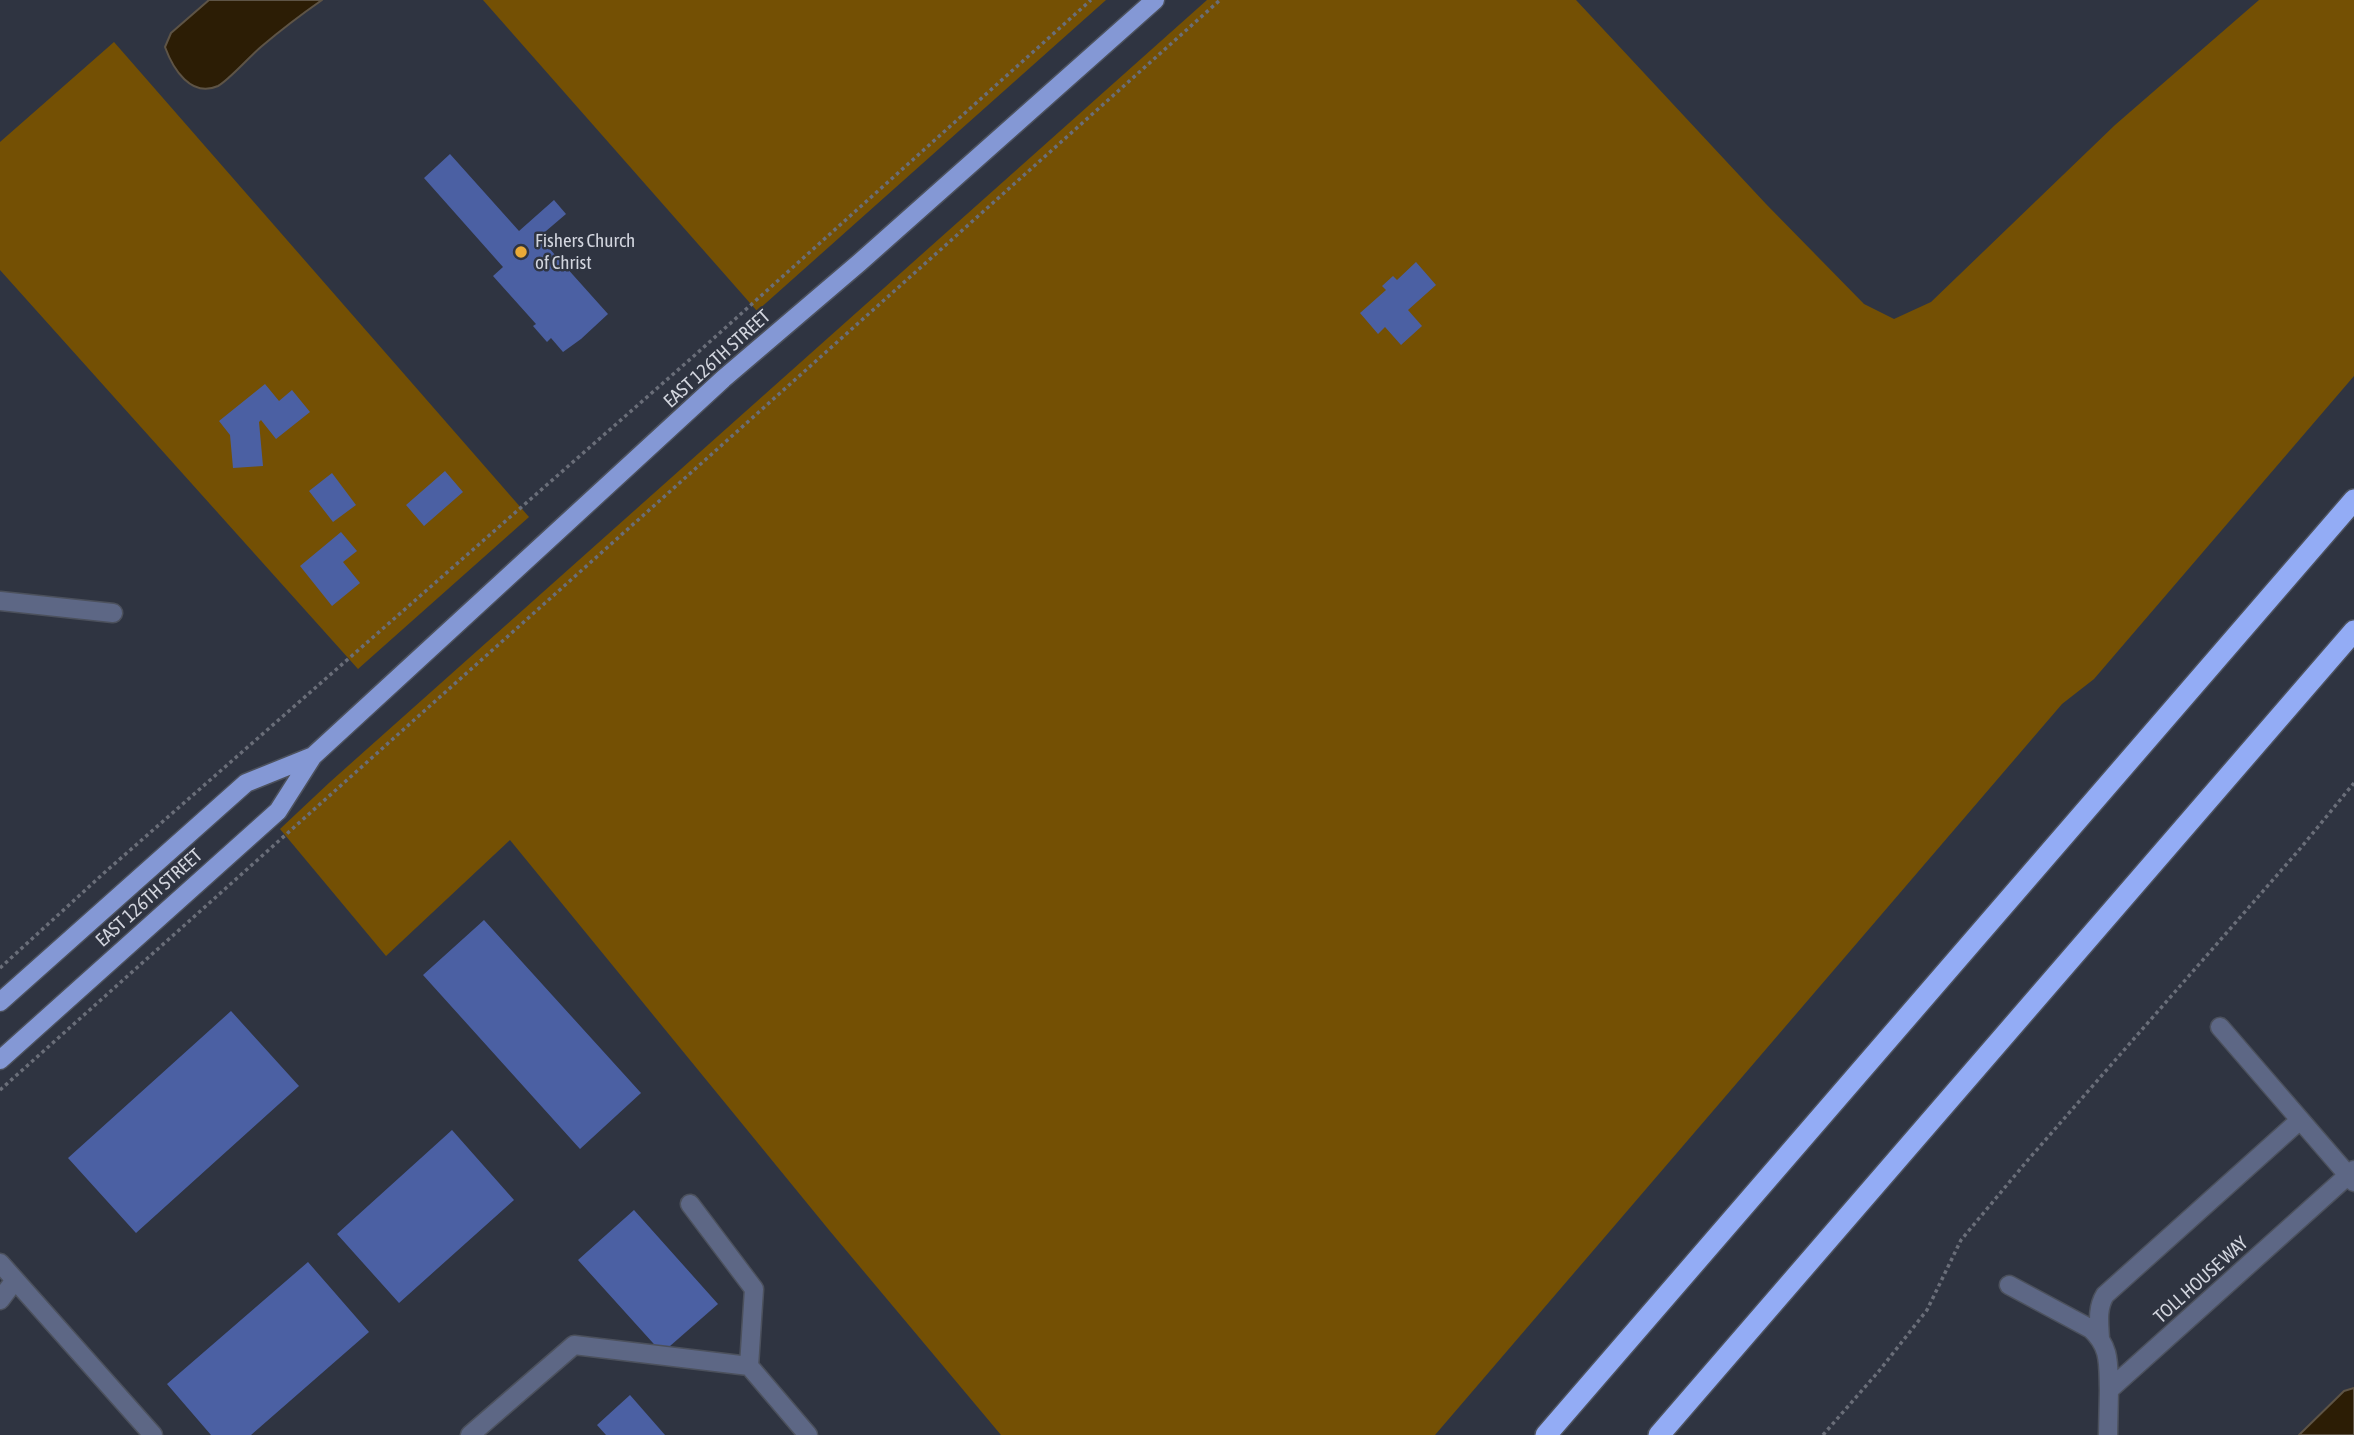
<!DOCTYPE html>
<html>
<head>
<meta charset="utf-8">
<style>
	body { margin:0 }
	canvas { display:block; background:#2f3441 }
</style>
</head>
<body>
<canvas width="2354" height="1435"></canvas>
<script>
const ctx = document.querySelector('canvas').getContext('2d');
ctx.lineJoin = 'round';
function fillPath(path, color) { ctx.fillStyle = color; ctx.fill(path, 'evenodd'); }
function strokePath(path, color, width, dash) { ctx.strokeStyle = color; ctx.lineWidth = width; ctx.lineCap = dash ? 'butt' : 'round'; ctx.setLineDash(dash || []); ctx.stroke(path); }
function drawText(font, color, halo, rows, align = 'center') {
  ctx.font = font + ' "Asap Condensed",sans-serif'; ctx.lineWidth = 5; ctx.setLineDash([]); ctx.textBaseline = 'middle'; ctx.strokeStyle = halo; ctx.fillStyle = color; for (const [text, x, y, turn = 0] of rows) {
    ctx.save(); ctx.translate(x, y); ctx.rotate((+turn || 0) * Math.PI / 180); ctx.textAlign = isNaN(turn) ? turn : align; if (halo) ctx.strokeText(text, 0, 0); ctx.fillText(text, 0, 0); ctx.restore();
  }
}
fillPath(new Path2D(`
	M483,0h623l-349,311z
	M1207,0h369l190,204 98,100 30,15 37,-17 184,-177 144,-125h95v376l-260,303 -32,25 -627,731h-434l-172,-205 -319,-390 -124,116 -106,-127 50,-47z
	M114,42l415,475 -171,152 -358,-399v-128z`), '#745004');
const water = new Path2D(`
	M209,0h113c-20,14 -41,30 -60,46 -11,9 -34,35 -44,40 -27,12 -45,-17 -53,-39l6,-14z
	M2354,1388v47h-55l45,-44z`);
fillPath(water, '#2c1d05');
strokePath(water, '#5e5446', 2);
fillPath(new Path2D(`
	M450,154l69,77 35,-31 12,14 -27,23 69,77 -27,25 -18,13 -12,-14 -4,4 -14,-16 3,-2 -43,-48 10,-9 -79,-89z
	M1416,262l20,23 -28,25 14,16 -21,19 -16,-18 -7,7 -18,-21 26,-23 -4,-4 11,-10 4,4z
	M265,384l14,17 13,-11 18,22 -34,27 -15,-19 -2,2 4,44 -30,2 -3,-33 -11,-14z
	M445,471l18,21 -39,34 -18,-21z
	M332,473l24,32 -23,17 -24,-31z
	M341,532l16,19 -14,11 17,21 -28,23 -32,-40z
	M484,920l157,173 -61,56 -157,-174z
	M231,1011l68,75 -163,147 -68,-75z
	M452,1130l62,70 -115,103 -62,-69z
	M634,1210l84,94 -56,49 -84,-93z
	M308,1262l61,70 -118,103h-40l-44,-51z
	M630,1395l35,40h-59l-9,-10z`), '#4b60a3');
const minor = new Path2D(`
	M0,601l113,12
	M2220,1027l134,155
	M690,1204l64,85 -5,77
	M0,1263l153,172
	M2009,1285l82,44c20,19 17,35 18,61
	M0,1300l15,-20
	M2100,1338c-1,-16 -3,-30 5,-43l195,-175
	M470,1435l104,-90 175,21 59,69
	M2108,1435l1,-45 245,-220`);
const major = new Path2D(`
	M0,1002l246,-219 67,-27
	M0,1060l278,-249 35,-55 410,-377 136,-116 296,-263`);
const highway = new Path2D(`
	M1546,1435l808,-935
	M1659,1435l695,-804`);
strokePath(minor, '#4c515d', 21);
strokePath(major, '#4c515d', 21);
strokePath(highway, '#4c515d', 24);
strokePath(new Path2D(`
	M0,968l104,-95 591,-518 396,-355
	M0,1090l1220,-1090
	M1823,1435l56,-64 48,-61 34,-70 66,-79 272,-311 55,-67`), '#6a6e79', 3.5, [3.5, 3.5]);
strokePath(minor, '#5d6785', 18);
strokePath(major, '#8498d5', 18);
strokePath(highway, '#93acf5', 21);
for (const [x, y, r, color] of [
	[521,252,7,"#eaaa38"]
]) { const dot = new Path2D(); dot.arc(x, y, r, 0, 2 * Math.PI); ctx.fillStyle = color; ctx.fill(dot); strokePath(dot, '#2f3441', 2.5); }
drawText('19px', '#d2d5de', '#2f3441', [
	["Fishers Church",535,241],
	["of Christ",535,263]
], 'left');
drawText('19px', '#d2d5de', '#2f3441', [
	["EAST 126TH STREET",717,359,-42],
	["EAST 126TH STREET",149,898,-42],
	["TOLL HOUSE WAY",2201,1280,-42]
]);
</script>
</body>
</html>
